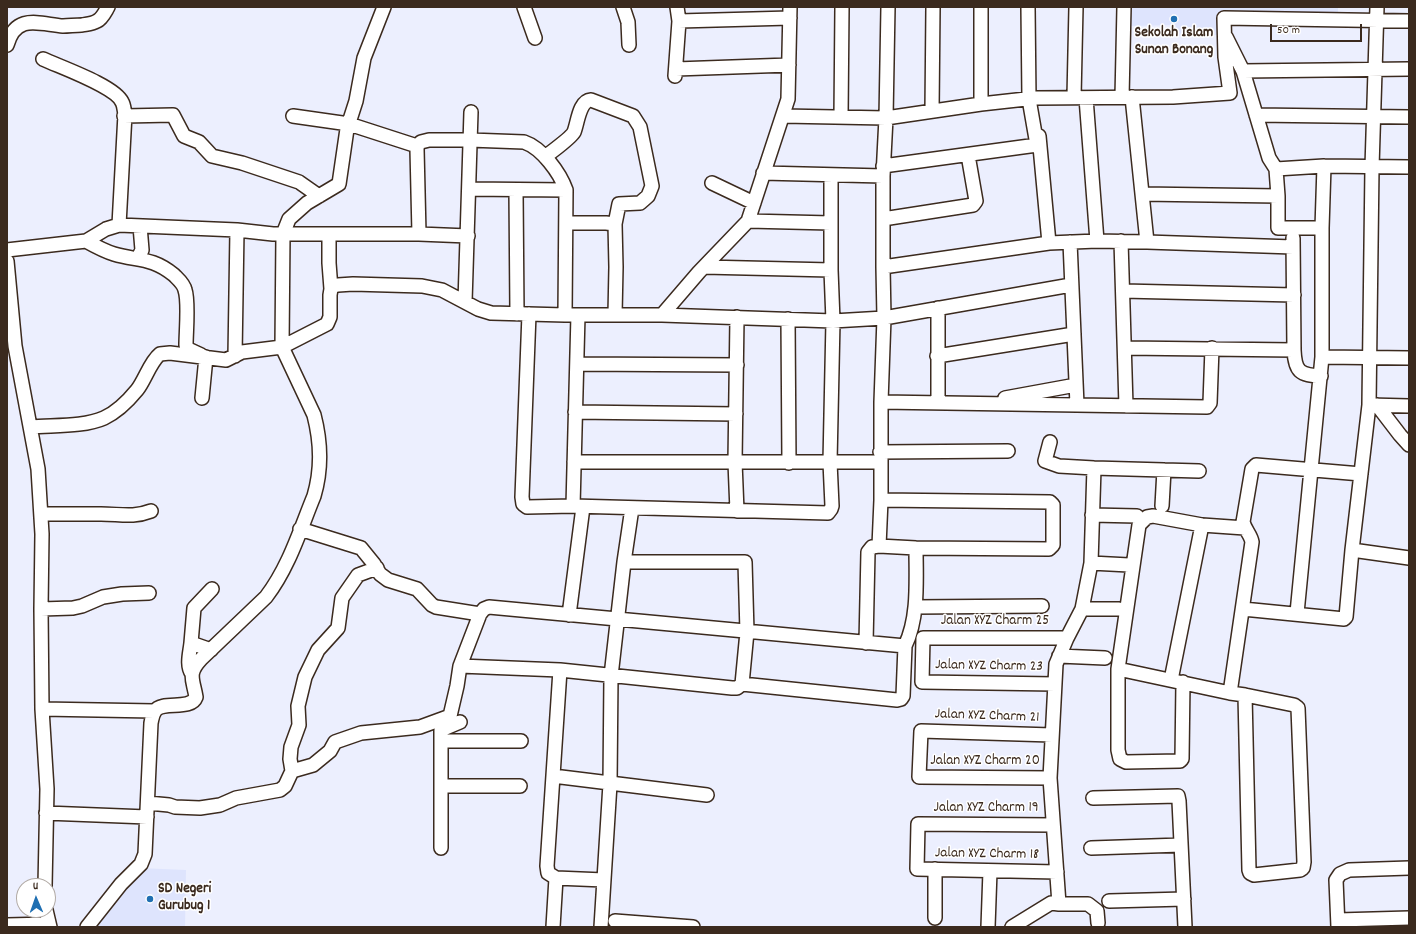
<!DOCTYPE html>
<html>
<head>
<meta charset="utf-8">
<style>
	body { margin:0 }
	#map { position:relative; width:1416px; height:934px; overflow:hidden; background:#eceffe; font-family:Dekko,sans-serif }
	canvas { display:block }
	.frame { position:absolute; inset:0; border:8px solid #3b2a1e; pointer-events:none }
	.north { position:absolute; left:16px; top:878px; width:40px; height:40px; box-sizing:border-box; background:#fff; border:1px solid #b1aaa5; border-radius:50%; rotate:358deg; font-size:11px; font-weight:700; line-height:16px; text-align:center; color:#3b2a1e }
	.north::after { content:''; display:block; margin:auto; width:14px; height:18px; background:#1f6fb2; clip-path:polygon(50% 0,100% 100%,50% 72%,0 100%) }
	.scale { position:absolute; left:1270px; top:24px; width:92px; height:18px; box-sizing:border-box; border:2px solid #3b2a1e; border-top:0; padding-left:5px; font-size:12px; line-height:14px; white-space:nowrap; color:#3b2a1e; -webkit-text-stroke:3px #fff; paint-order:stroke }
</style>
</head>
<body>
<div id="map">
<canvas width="1416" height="934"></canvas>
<div class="frame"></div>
<div class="north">U</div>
<div class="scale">50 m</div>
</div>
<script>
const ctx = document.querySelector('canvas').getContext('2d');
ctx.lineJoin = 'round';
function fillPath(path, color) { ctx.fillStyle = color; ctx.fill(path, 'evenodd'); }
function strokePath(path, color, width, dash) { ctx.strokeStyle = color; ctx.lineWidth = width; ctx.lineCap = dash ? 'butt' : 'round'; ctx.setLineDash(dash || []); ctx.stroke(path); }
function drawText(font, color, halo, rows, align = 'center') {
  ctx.font = font + ' Dekko,sans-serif'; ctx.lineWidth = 3; ctx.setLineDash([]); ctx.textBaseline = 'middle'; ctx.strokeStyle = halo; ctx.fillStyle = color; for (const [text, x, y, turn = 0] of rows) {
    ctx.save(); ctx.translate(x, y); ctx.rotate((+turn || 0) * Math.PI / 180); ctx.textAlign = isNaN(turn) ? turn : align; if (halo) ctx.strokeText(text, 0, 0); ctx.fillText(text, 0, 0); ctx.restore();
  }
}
fillPath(new Path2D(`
	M1131,7h207v8l-121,-2v22l-41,1v-11l-45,1z
	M139,868l47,2 -1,57h-94z`), '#dee4fd');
const minor = new Path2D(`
	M524,7l11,31
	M623,7l5,15 1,23
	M981,7v97
	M1377,7l-5,160 -3,238 40,1
	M679,21l111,-3
	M1226,37l17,34 26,87 7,11
	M7,45c9,-32 32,-21 56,-19 6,0 12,-1 19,-1 5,-1 10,-1 15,-4 5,-2 8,-9 11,-14
	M43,59c17,8 72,27 79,43 2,3 2,8 3,12l-6,111
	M676,69l113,-4
	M1243,71l166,-2
	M675,76l4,-55 -2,-14
	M1074,97l2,-90
	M1122,97l2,-90
	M1132,97l15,145
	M1086,98l11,143
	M932,111l1,-104
	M1256,115l153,2
	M124,116l49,-1 11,21 15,6 13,14 30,7 57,19 20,14
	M293,116l56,8 68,22
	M783,116l103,2 95,-14 54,-6 138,-1 57,-4 -5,-36 -1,-39 185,3
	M841,117l1,-110
	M1039,136l10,107
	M545,157c6,-5 26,-19 29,-25 4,-10 5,-31 17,-32l42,16 7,11 12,59 -4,10 -8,7 -21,1 -4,20
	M883,166l154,-21 -8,-46 -1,-92
	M763,173l120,3
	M712,183l42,20
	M469,189l97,1
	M516,191l1,123
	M1142,194l136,2
	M883,219l90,-14 3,-4 -8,-46
	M748,221l83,2
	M566,223h40l9,1 1,43 -1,48
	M1322,228h-44v-32l-2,-27 48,-3 85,1
	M329,234v29l2,26
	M419,234l-2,-85v-3l4,-4 8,-2h41l54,2c18,6 36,31 42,48l-1,125
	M1293,238l1,112c1,22 6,25 27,26
	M86,241c9,5 18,10 28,13 24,7 38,3 60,21 4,4 10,9 11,15 4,11 1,42 1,55l2,4 13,6
	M1121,241l5,165
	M1070,242l7,163
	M7,250l79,-9 20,-12 13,-4 118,5 36,4h146l49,2
	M138,258l4,-8 -2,-24
	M7,261l8,85 23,123 4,65 -1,75 1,100 5,80 -2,97
	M704,267l127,3
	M883,267l166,-24 48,-2 50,1 146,5
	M1123,291l171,4
	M465,302l6,-190
	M938,308v95
	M529,314l-7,183 1,7 4,3 46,-1 255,7 3,-4 1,-3 -2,-44 3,-141 -2,-51v-95
	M662,315l37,-43 49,-51 40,-122 2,-92
	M737,317l-2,145 2,49
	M788,319l1,144
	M1125,348l169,2
	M235,356l2,-126
	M937,356l137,-22
	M1322,357l87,1
	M577,364l160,1
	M202,398l4,-41
	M1005,398l71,-13
	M881,402l326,5 3,-4 2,-55
	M1377,405l23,30 9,10
	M575,412l161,2
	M31,427c22,-2 53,0 73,-9 13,-6 24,-17 33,-28 8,-10 13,-28 23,-36l10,-1 56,7 16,-8 40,-5 45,-23 3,-7v-22l1,-6 3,-3 4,-1 15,-1 69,2 20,4 36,19 13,4 74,2h97l171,6 51,-3 187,-33
	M1050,442l-5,19 14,5 35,2 105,3
	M880,452l128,-1
	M574,462h306
	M573,506l5,-191
	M1162,506l2,-36
	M41,514c20,0 40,0 60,0 19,0 32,4 50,-3
	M1092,515l45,1
	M300,529l61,19 13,16 6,10 8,6 29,9 15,16 4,2 44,7
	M879,546l2,-46v-98l3,-84 -1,-51v-91l3,-58 2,-111
	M1352,550l57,8
	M624,562h121l2,70 -5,52
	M1091,563l38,2
	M915,607l127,-1
	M41,609l32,-1 9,-2 21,-9 19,-3 27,-1
	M1082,609h37
	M1243,609l101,10 2,-2 6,-67 17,-145
	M1297,613l25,-256v-129l2,-62
	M569,615l14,-108
	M191,643c-1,10 -5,22 1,31
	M866,643l2,-91 4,-5 7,-1 37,2 133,1 4,-4v-40l-3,-3 -169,-2
	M905,646l-2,50 -2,3 -4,1 -155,-16 -5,4h-5l-172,-18 -100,-4 20,-52 4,-5 5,-2 416,39c14,-29 11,-66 11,-98
	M211,650l-20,-7 3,-35 18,-19
	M1059,656l46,2
	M1118,669l112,24 15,2 49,10 4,3 6,154 -1,6 -3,2 -46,5 -4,-2 -1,-3 -4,-175
	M560,670l-13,196 1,7 8,5 48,2
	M1171,680l31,-155
	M1183,682l-1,77 -2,2 -54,1 -6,-3 -2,-9v-81l21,-144 8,-8 6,-1 49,9 43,3
	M1055,684l-133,-2 1,-44h144
	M1230,693l22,-151c-1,-7 -7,-12 -9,-20l9,-53 4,-4 105,9
	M42,709l112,2
	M441,741h80
	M292,771l-2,-12 1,-12 8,-22 -1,-19 7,-29 13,-27 20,-22 4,-30 16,-23 19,-7
	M553,776l154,19
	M1050,778l-131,-1 2,-46 131,4
	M441,786h79
	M1093,798l85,-2 1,5 6,126
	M148,803l21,2 6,2 25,1 20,-3 16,-7 44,-8 5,-4 7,-15 21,-6 17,-14 5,-9 26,-9 59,-6 30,-11 7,-30 3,-20
	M46,813l101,4
	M1053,825l-135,-1 -1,45 140,3
	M441,848v-118l19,-8
	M1091,848l90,-3
	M1109,901l75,-2
	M1059,904h29l9,7 1,12
	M46,910l4,17
	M935,918v-49
	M1338,920l71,-2
	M615,921l78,6
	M7,925l42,-1
	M87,927l34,-43 20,-20 4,-10 6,-131c1,-4 1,-8 4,-12 7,-11 36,0 41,-14 -3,-18 -9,-23 5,-38l65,-62c23,-30 34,-67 48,-101 8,-27 7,-54 0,-81l-32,-68 1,-113 6,-15 18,-16 32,-19 8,-55 9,-28 8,-43 20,-51
	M553,927l3,-49
	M601,927l9,-143 1,-108 13,-114 8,-54
	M988,927l2,-56
	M1012,927l39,-24 8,1 -9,-126 6,-114 11,-26 15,-29 9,-46 3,-95
	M1338,927l-2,-47 4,-6 9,-4 60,-2`);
strokePath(minor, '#3b2a1e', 16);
strokePath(minor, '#fff', 13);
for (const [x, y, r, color] of [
	[1174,19,4,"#1f6fb2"],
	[150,899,4,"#1f6fb2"]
]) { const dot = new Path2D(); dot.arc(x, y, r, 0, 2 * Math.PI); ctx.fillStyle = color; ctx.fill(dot); strokePath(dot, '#fff', 1.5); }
drawText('bold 15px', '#3b2a1e', '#fff', [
	["Sekolah Islam",1174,34],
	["Sunan Bonang",1174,51],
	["SD Negeri",158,890,"left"],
	["Gurubug 1",158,907,"left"]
]);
drawText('15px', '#3b2a1e', '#fff', [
	["Jalan XYZ Charm 25",995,622],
	["Jalan XYZ Charm 23",989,667,1],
	["Jalan XYZ Charm 21",987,717,2],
	["Jalan XYZ Charm 20",985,762],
	["Jalan XYZ Charm 19",986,809],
	["Jalan XYZ Charm 18",987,855,1]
]);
</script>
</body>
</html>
